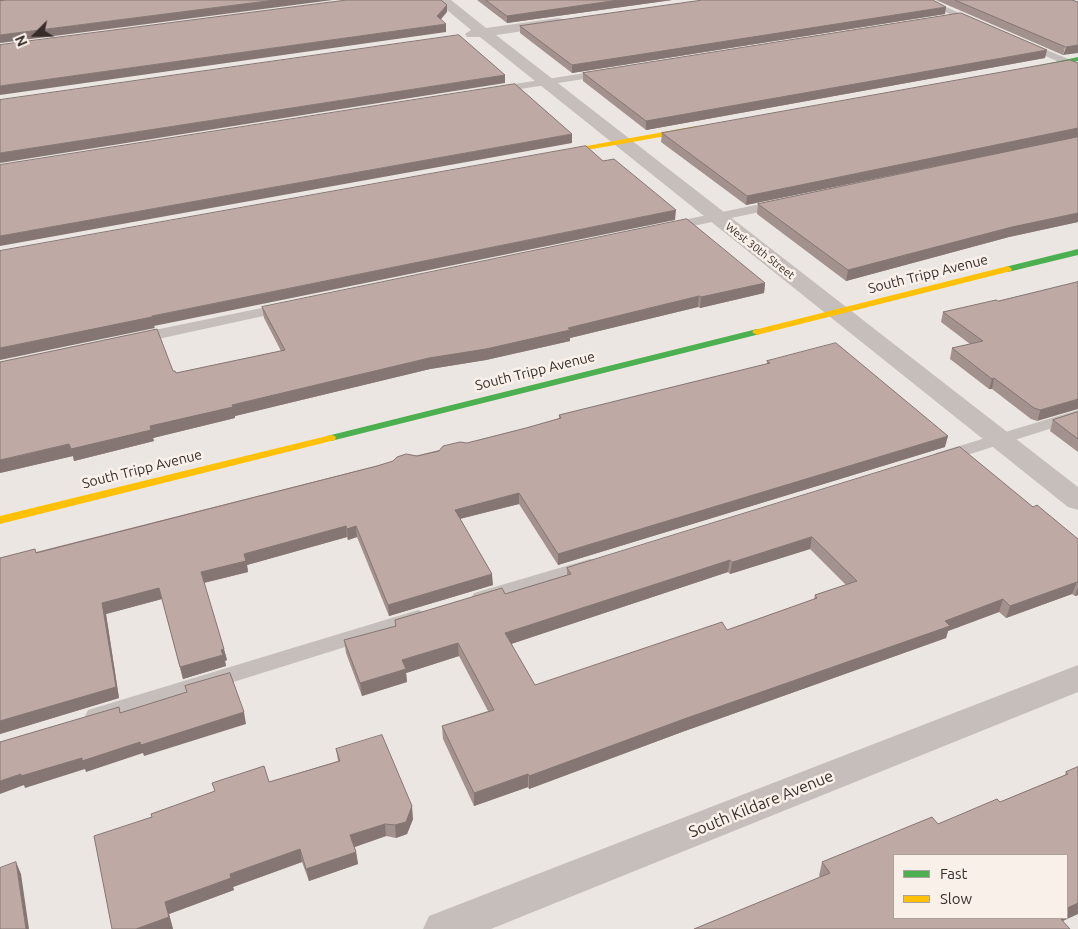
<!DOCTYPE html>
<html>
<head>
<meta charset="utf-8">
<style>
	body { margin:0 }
	#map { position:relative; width:1078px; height:929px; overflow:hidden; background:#ece6e2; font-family:Ubuntu,sans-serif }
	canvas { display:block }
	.legend { position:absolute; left:893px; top:854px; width:175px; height:65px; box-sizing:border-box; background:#f9f0e9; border:1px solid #aba29c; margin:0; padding:6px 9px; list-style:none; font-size:15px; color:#362c29 }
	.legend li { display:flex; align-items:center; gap:10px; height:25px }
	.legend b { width:25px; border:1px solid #aba29c }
	.north { position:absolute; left:10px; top:10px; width:50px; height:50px; -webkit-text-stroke:4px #f9f0e9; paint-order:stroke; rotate:247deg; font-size:14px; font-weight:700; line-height:20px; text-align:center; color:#362c29 }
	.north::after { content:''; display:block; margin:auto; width:18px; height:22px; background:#362c29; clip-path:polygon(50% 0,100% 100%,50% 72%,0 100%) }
</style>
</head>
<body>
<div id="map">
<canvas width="1078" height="929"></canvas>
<ul class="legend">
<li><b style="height:6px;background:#4caf50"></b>Fast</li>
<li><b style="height:6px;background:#ffc107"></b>Slow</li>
</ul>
<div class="north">N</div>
</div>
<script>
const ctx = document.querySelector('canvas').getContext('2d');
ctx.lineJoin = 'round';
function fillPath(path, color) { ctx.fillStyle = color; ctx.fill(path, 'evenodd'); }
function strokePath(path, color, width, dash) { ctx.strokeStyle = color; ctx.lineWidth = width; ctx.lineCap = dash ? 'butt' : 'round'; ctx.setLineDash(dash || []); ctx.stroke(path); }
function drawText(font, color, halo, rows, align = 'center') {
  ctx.font = font + ' Ubuntu,sans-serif'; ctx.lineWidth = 5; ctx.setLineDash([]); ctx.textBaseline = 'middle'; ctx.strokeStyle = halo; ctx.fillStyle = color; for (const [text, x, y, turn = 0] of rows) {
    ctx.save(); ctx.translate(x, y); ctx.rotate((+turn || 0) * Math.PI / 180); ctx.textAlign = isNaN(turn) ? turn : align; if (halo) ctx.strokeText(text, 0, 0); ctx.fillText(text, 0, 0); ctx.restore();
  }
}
fillPath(new Path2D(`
	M920,0h11l52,24 -2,2h-6z
	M1025,41l53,22v7l-56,-24v-4z
	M605,70l5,3 -1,2 -114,18 -5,-3 5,-3z
	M780,200l4,1 2,3 -2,3 -115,24 -7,-4 7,-4z
	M286,303l5,1 2,3 -2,3 -156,34 -5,-2 -3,-3 3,-3 5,-2z
	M1078,410v10l-130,41 -6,1 -6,-1 -3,-4 3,-4z
	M590,559l7,1 3,5 -3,5 -116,35 -7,-2 -3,-5 3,-5z
	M418,610l7,2 3,5 -3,5 -329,103 -8,-3 -3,-6 3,-6z`), '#c5bebb');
fillPath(new Path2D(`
	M435,0h16l35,28 72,-10 5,1 2,3 -2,3 -5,1 -62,9 582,452v23l-10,-3 -588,-470h-13l-2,-3 6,-4z
	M1078,665v27l-587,237h-68l6,-13z`), '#c5bebb');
fillPath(new Path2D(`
	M1078,57v4l-43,8 -3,-2z
	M1078,249v6l-70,17 -4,-3 1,-2z
	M757,329l3,1 2,2 -2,2 -429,107 -5,-3 1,-2z`), '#4caf50');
fillPath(new Path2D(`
	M697,126l4,2 -1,2 -147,26 -4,-2 4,-2z
	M1008,266l4,3 -1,2 -254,64 -5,-3 2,-2z
	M331,435l4,1 1,2 -1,2 -335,84v-8z`), '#ffc107');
fillPath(new Path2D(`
	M477,0h195l-165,23z
	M936,0h136l6,2 -15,53z
	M945,14l-373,59 -52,-40v-7z
	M1045,58l-399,72 -63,-49v-8z
	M1078,63v74l-332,68 -85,-63 1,-9z
	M1078,137v85l-69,15 -163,44 -89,-67 1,-10z
	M1078,282l-41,139 -6,-2 -39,-30h-3l-39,-30 2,-11 18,-4 -29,-22 2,-10 55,-11z
	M765,283l-1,10 -64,15 -2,-1 -128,31v3l-84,19 -56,9 -195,47v2l-82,20 1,3 -80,20 -1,-5 -73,17 173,-102 3,2 105,-22 -17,-33 -2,-11z
	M767,361l178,86 -387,118 -39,-61 -59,15 33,66 -104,31 -32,-79 -9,3 -1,-3 -100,28 1,7 -44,11 23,77 -2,1 1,5 -43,13 -21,-80 -56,15 13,84 -119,36v-176l36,-6 490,-124 33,-9v-4l208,-51z
	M1078,412v40l-28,-21 3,-11z
	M1033,507l45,32v56l-3,1 -3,-2 -66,24 -7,-6 -51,19 -2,7 -264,94 -153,57 -1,-2 -54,19 -31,-67 -1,-13 46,-15 -29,-55 -53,17 1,9 -45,14 -16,-43 -2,-13 52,-13 -1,-7 110,-26 62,-19v-7zM810,549l36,36 -31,10 -1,4 -87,31 -192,55 -24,-41 217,-72 2,2z
	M336,749l77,70 -6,15 -11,4 -10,-2 -32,11 2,5 2,12 -49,17 -7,-19 -69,25 1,3 -65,24 4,15h-61l157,-147 69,-21z
	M1078,767l-15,154 -243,-44 -1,-1 3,-14 116,-38 62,-22 65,-27 1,-3z`), '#a3918d');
fillPath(new Path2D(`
	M275,0h58l-333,43v-8z
	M619,0h53l-165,23v-7z
	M447,5v7l-10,12v-8z
	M946,7l-1,7 -373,59v-8z
	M446,24v8l-446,63v-9z
	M1078,45v8l-15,2 3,-8z
	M1047,50l-2,8 -399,72v-9z
	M505,75v8l-505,80v-10z
	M1078,128v9l-332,68 1,-9z
	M572,134v9l-572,103v-10z
	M676,210l-1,10 -521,106 1,2 -155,32v-12l152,-32z
	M1078,213v9l-69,15 -163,44 2,-11 164,-43z
	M765,283l-1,10 -64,15 1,-11z
	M699,296l-1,11 -128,31v3l-84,19 -56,9 -195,47v2l-82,20 1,3 -80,20 -1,-5 -73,17v-13l150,-34 82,-21 197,-47 139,-30z
	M994,378l-2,11h-3l3,-10z
	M1078,399v10l-41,12 3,-11z
	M948,436l-3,11 -387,118v-11z
	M519,493v11l-64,16v-10z
	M346,526l1,11 -100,28 1,7 -45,11 -2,-11 43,-18z
	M356,526l1,11 -9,3 -1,-11z
	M812,537l-2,12 -80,25 2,-12z
	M730,560l-2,12 -223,74v-13z
	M492,574l1,11 -104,31 -1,-11z
	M1077,582l-5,12 -66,24 4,-12z
	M1078,587v8l-3,1z
	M159,588l3,11 -56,15 13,84 -119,36v-13l102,-118z
	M1003,599l-4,13 -51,19 -2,7 -264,94 -153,57v-13z
	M458,643l1,13 -53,17 1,9 -45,14 -2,-13 42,-23z
	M224,649l3,11 -2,1 1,5 -43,13 -3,-12z
	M244,712l2,12 -102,32 -1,-3 -57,19 -1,-3 -60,19 -1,-3 -24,9v-13l21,-7 119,-32z
	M528,774v13l-54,19v-13z
	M412,806l1,13 -6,15 -11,4 -1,-13z
	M385,824l1,12 -34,12 -2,-13z
	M300,849l2,13 -69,25 1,3 -65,24 4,15h-37l29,-27 65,-28z
	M356,852l2,12 -49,17 -3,-12z
	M16,862l5,12 8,55h-3z
	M1078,903v11l-28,13 4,-9h13v-10z`), '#857673');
const building = new Path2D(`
	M8,0h267l-275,35v-34z
	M347,0h94l6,5 -10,11 9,8 -446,62v-41z
	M486,0h133l-112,16z
	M703,0h230l13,7 -374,58 -52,-39z
	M955,0h117l6,2v43l-12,2z
	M961,13l86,37 -401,71 -63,-48z
	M459,35l46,40 -505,78v-53z
	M1070,60l8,3v65l-331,68 -85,-63z
	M515,84l57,50 -572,102v-71z
	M1078,137v76l-66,14 -164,43 -90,-66z
	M586,146l17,15 11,-2 62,51 -524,106v1l-152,31v-97z
	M687,219l78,64 -64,14 -2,-1 -131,32 2,2 -84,19 -57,9 -197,47 1,2 -83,19 1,4 -80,19 -2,-5 -69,16v-98l157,-33 16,42h2l1,2 109,-23 -23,-43z
	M1078,282v117l-38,11 -6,-2 -40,-30 -2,1 -40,-31 31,-7 -40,-29 53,-12 2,1z
	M836,343l112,93 -390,118 -39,-61 -64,17 37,64 -104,31 -32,-79 -9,3 -1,-3 -102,28 2,7 -45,11 23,77 -3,1 2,5 -43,12 -21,-79 -57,15 14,84 -116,34v-163l35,-9 1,4 341,-87 16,-5 4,-4 9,-3 11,2 22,-5 4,-5 17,-4 7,1 59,-15 35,-10 -2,-3 211,-52 -3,-2z
	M1078,412v27l-25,-19z
	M960,447l73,60 4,-2 41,34v43h-1l-67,24 -7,-7 -58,22 5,5 -266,93 -155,57 -1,-2 -54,19 -32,-67 52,-16 -36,-67 -56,17 4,9 -46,14 -16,-43 52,-14 -1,-6 107,-32 3,6 66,-20 -4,-6zM812,537l45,44 -42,14 2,3 -90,32 -5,-8 -187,63 -30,-52 225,-73 2,2z
	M230,673l14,39 -103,33 -1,-3 -58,19v-3l-61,18v-2l-21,7v-39l119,-35 1,6 67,-21 -2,-6z
	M382,735l30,71 -6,16 -11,3 -10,-1 -35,11 6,17 -50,17 -6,-20 -70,25 1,4 -66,24 4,15 -33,12h-24l-18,-93 58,-19 -1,-3 64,-23 -3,-8 52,-17 5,16 71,-21 -4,-12z
	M1078,767v136l-11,5v-53h-173v63h166l10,11h-376l136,-56 -8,-11 110,-45 6,7 59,-25 3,3 68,-28 -2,-2z
	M16,862l10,67h-26v-61z`);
fillPath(building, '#bea9a4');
strokePath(building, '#857673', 1);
drawText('11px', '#362c29', '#f9f0e9', [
	["West 30th Street",760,251,38]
]);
drawText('14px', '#362c29', '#f9f0e9', [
	["South Tripp Avenue",928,274,-14],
	["South Tripp Avenue",535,371,-14],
	["South Tripp Avenue",142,469,-14]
]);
drawText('16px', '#362c29', '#f9f0e9', [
	["South Kildare Avenue",761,804,-22]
]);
</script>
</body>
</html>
